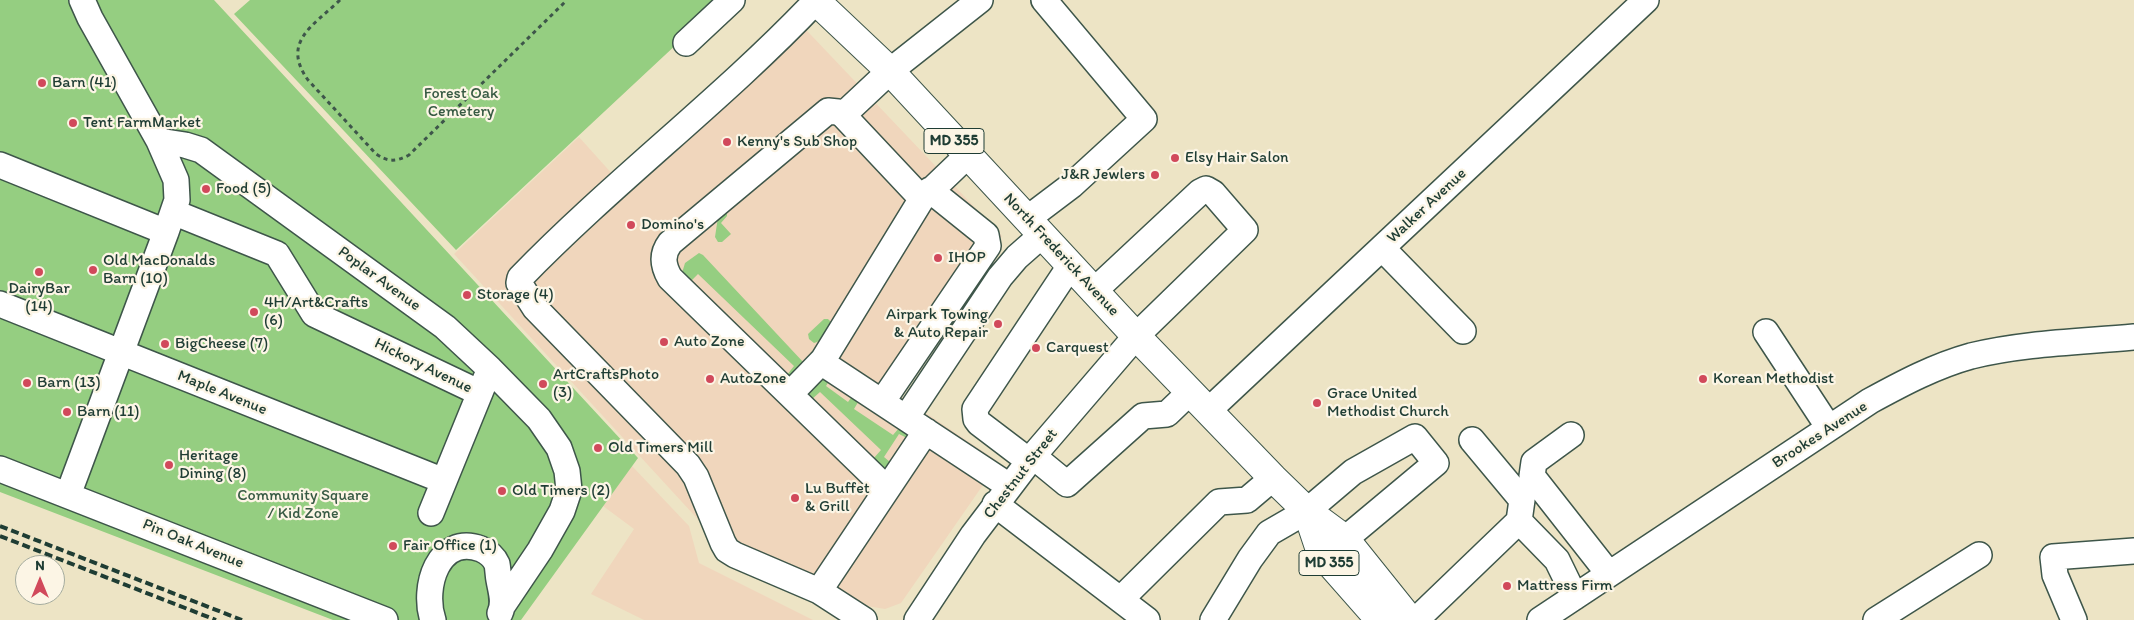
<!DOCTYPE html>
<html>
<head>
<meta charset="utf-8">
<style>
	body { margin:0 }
	#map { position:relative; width:2134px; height:620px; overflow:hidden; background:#ede4c5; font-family:Itim,sans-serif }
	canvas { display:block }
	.north { position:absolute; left:15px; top:555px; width:50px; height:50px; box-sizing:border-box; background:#fcf5e5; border:1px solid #a4ab9e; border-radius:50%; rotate:0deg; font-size:14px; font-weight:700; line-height:20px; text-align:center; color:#1f3d34 }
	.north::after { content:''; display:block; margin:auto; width:18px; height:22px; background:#d1495b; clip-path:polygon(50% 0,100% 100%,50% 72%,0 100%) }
</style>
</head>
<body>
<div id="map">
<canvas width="2134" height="620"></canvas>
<div class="north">N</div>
</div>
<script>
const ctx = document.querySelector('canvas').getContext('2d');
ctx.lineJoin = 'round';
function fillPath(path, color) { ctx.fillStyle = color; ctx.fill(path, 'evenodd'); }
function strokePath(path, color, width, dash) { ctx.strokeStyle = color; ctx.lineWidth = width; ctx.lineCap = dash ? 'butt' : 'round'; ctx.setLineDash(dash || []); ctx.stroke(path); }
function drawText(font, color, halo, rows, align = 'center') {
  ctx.font = font + ' Itim,sans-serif'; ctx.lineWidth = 4.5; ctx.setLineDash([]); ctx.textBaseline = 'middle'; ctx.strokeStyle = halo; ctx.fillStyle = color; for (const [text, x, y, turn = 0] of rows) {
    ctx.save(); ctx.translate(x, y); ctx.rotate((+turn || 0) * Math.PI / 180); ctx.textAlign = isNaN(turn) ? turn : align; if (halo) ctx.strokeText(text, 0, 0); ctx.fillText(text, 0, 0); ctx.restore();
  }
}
fillPath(new Path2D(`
	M792,15l210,221 -106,157 103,69 -98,141 -16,6 -18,-3 -67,-32 -84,-35 -262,-285 125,-117 36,40z
	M632,466l57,60 10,37 114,57h-169l-53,-26 43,-65 -31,-23z`), '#f0d6bc');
fillPath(new Path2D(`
	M0,0h214l424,458 -117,162h-188l-333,-128z
	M250,0h474l-268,250 -222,-236z
	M727,211v5l-6,7 10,11 -9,8h-4l-3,-5 3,-20z
	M699,253l4,2 101,108 -11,17 -6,-5 7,-9 -96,-92 -7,7 -9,-8 3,-10z
	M824,319h4l4,4c-1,8 -10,18 -18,20l-5,-4 -1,-5z
	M824,376l7,2 -5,8 22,16 5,-7 7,4 -6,10 39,26 6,-7 13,4 -5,6 -8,-4 -15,23 6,5 -3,6 -7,-1 -7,-8 8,-9 -61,-58 -9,8 -4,-6z`), '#95ce81');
const minor = new Path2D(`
	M816,1c-93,98 -202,180 -296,277l-1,5 16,25 153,157 8,12 27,66 4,7 8,5 84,36 45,29
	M686,43l46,-43
	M843,115l47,-44 90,-71
	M159,141l26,4 16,5 244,177 45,42 49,50 20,29 8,23 2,19 -7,21 -22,39 -37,55
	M0,165l166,67
	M173,212l104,42 37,60 166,79
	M1027,219l45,-34 72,-66 -100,-119
	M1382,248l81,83
	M0,304l444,177
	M1766,332l63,96
	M821,362l188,124
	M790,394l33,-34 98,-160 47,-45
	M882,402l106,-156 -2,-11 -56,-45
	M1208,411l438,-411
	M906,418l94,-141 17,-20 25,-22
	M1571,435l-37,27 -2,14 77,98
	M1472,440l50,60 -3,21
	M1033,456l34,28 76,-68 24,-2 23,-22
	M1029,461l-50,-38 -3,-4 -1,-10 95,-143
	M0,469l385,151
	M887,489l-217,-211c-7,-12 -9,-23 0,-35l158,-132 10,1 5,3 79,84
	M68,495l98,-263 11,-32 -1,-20 -17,-39 -69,-123 -8,-18
	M995,504l152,116
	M431,513l55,-135
	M819,591l107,-160
	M1121,599l98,-97 28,-2 26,-22
	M433,620c-11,-32 5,-87 48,-71 7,3 13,8 16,15 1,5 1,11 2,16 2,12 6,22 1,33
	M917,620l56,-85 60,-79 103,-120 109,-106 -32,-37 -7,-4 -6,3 -106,99
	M1213,620l37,-61 19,-26 38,-22 46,-39 62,-35 21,26 -91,76
	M1416,620l103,-99 38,39 18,37
	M1540,620l330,-219c33,-18 65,-35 101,-45 53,-13 109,-14 163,-19
	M1876,620l103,-65
	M2074,620l-19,-45 -2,-18 81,-6`);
const major = new Path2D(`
	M815,0l75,71 246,265 137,142 34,33 38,28 65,81
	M1307,511l14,42 59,67`);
strokePath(minor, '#3e564a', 28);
strokePath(major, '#3e564a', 30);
strokePath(new Path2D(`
	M340,0c-27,26 -59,42 -32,80l68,74c12,8 20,8 33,1l158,-155`), '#3e564a', 3, [4, 4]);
strokePath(minor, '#fff', 25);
strokePath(major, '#fff', 28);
strokePath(new Path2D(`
	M0,526l242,94
	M0,536l216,84`), '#1f3d34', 4, [8, 4]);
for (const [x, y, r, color] of [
	[42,83,5,"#d1495b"],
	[73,123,5,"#d1495b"],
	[727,142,5,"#d1495b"],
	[1175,158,5,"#d1495b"],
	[1155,175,5,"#d1495b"],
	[206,189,5,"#d1495b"],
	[631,225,5,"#d1495b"],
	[938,258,5,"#d1495b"],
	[93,270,5,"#d1495b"],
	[39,272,5,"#d1495b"],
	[467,295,5,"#d1495b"],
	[254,312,5,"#d1495b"],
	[998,324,5,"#d1495b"],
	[664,342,5,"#d1495b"],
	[165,344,5,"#d1495b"],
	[1036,348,5,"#d1495b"],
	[710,379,5,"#d1495b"],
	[1703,379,5,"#d1495b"],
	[27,383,5,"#d1495b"],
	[543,384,5,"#d1495b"],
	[1317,403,5,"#d1495b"],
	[67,412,5,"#d1495b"],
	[598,448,5,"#d1495b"],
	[169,465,5,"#d1495b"],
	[502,491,5,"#d1495b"],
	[795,498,5,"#d1495b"],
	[393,546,5,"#d1495b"],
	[1507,586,5,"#d1495b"]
]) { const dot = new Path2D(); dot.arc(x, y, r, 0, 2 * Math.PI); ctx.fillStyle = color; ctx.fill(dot); strokePath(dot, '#fcf5e5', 2); }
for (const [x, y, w] of [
	[954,141,60],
	[1329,563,60]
]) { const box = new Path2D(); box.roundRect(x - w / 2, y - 12.5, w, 25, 4); ctx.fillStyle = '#fcf5e5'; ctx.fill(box); strokePath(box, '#1f3d34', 1); }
drawText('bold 15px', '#1f3d34', null, [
	["MD 355",954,141],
	["MD 355",1329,563]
]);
drawText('16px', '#1f3d34', '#fcf5e5', [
	["Barn (41)",52,83],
	["Tent FarmMarket",83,123],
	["Kenny's Sub Shop",737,142],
	["Elsy Hair Salon",1185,158],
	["J&R Jewlers",1145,175,"right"],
	["Food (5)",216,189],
	["Domino's",641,225],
	["IHOP",948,258],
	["Old MacDonalds",103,261],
	["Barn (10)",103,279],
	["DairyBar",39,289,"center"],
	["(14)",39,307,"center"],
	["Storage (4)",477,295],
	["4H/Art&Crafts",264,303],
	["(6)",264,321],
	["Airpark Towing",988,315,"right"],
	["& Auto Repair",988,333,"right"],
	["Auto Zone",674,342],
	["BigCheese (7)",175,344],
	["Carquest",1046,348],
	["ArtCraftsPhoto",553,375],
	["(3)",553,393],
	["AutoZone",720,379],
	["Korean Methodist",1713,379],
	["Barn (13)",37,383],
	["Grace United",1327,394],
	["Methodist Church",1327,412],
	["Barn (11)",77,412],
	["Old Timers Mill",608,448],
	["Heritage",179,456],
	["Dining (8)",179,474],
	["Lu Buffet",805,489],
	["& Grill",805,507],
	["Old Timers (2)",512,491],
	["Fair Office (1)",403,546],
	["Mattress Firm",1517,586]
], 'left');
drawText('16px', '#375a43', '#fcf5e5', [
	["Forest Oak",461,94],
	["Cemetery",461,112],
	["Community Square",303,496],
	["/ Kid Zone",303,514]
]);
drawText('16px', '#1f3d34', '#fcf5e5', [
	["Walker Avenue",1427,206,-43],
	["North Frederick Avenue",1061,255,47],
	["Poplar Avenue",379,279,36],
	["Hickory Avenue",423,366,26],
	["Maple Avenue",222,393,22],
	["Brookes Avenue",1820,435,-33],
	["Chestnut Street",1021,474,-52],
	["Pin Oak Avenue",193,544,22]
]);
</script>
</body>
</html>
